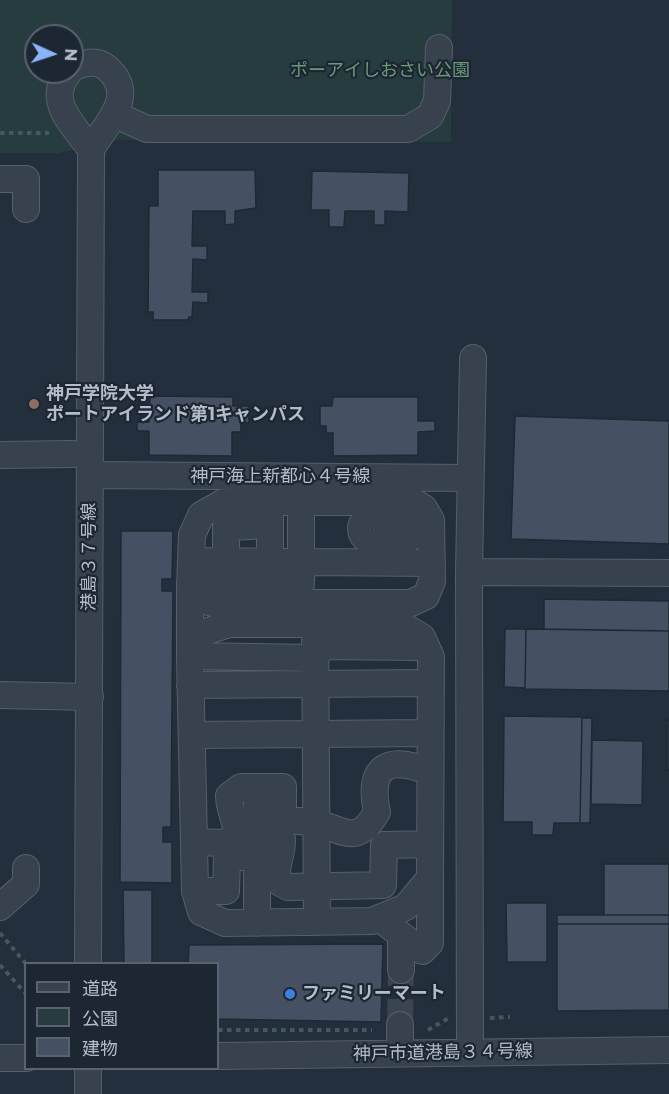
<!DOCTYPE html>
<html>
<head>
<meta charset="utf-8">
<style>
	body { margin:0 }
	#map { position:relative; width:669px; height:1094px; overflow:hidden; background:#242f3e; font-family:Montserrat,"Noto Sans JP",sans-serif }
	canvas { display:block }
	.legend { position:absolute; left:24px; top:962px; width:195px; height:108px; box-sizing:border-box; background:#1d2633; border:2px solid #59626f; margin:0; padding:8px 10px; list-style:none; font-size:18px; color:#b4bcc9 }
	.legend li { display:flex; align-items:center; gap:12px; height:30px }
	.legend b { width:30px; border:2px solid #59626f }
	.north { position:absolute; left:24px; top:24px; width:60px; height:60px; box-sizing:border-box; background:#1d2633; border:2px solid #59626f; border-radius:50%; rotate:93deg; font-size:16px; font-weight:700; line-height:24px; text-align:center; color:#b4bcc9 }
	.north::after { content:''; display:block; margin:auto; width:21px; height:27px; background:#8ab4f8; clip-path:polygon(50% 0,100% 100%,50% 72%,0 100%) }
</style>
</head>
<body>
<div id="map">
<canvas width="669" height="1094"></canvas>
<ul class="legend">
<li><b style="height:8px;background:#38414e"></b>道路</li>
<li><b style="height:16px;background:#263c3f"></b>公園</li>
<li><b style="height:16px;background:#455162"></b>建物</li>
</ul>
<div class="north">N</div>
</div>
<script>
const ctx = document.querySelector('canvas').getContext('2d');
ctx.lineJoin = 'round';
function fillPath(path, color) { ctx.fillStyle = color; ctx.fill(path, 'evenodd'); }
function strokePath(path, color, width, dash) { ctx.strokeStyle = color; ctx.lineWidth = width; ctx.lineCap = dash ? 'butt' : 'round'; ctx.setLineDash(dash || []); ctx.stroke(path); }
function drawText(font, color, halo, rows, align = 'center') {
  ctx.font = font + ' Montserrat,"Noto Sans JP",sans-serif'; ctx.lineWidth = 4.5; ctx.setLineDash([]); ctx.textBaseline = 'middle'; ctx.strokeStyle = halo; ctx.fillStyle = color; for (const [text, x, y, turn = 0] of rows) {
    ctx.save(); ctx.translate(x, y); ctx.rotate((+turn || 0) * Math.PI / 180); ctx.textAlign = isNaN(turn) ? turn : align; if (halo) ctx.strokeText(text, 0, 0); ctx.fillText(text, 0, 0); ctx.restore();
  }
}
fillPath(new Path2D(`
	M0,0h452l-1,142 -333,-2 -60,13h-58zM36,36h36v36h-36z`), '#263c3f');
const building = new Path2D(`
	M158,170h97l1,38 -21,3v13l-10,1v-14h-32l-1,35h15v14l-14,-1 -1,33h16v11l-15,-1 -1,15h-3l-1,3h-35v-8h-5l1,-106h9z
	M312,171l97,2 -1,39 -23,-1v14h-11v-14h-29l-1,16h-15v-17h-18z
	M150,396l83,1v9h16v17h-8v9h-9v24l-83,-1v-24h-12v-9h12z
	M333,397h85v24h17v10l-17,1v23l-85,1v-23h-7v-7h-6v-20h12z
	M515,416l154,5v123l-158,-5z
	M121,531h52l-1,48h-10v12h11l-2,236h-8v15h9v41l-52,-1z
	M544,599l125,2v30l-125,-2z
	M505,629h21l-1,59 -21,-1z
	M526,629l143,2v60l-144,-2z
	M504,716l78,1 -2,106h-26l-1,12h-21v-13h-29z
	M582,718h10l-2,105h-10z
	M667,720h2v50h-2z
	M592,740l51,1 -1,64 -51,-1z
	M604,864h65v51h-65z
	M123,890h29v74h-28z
	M506,903h41v59h-40z
	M557,915h112v9h-112z
	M557,924h112v86l-112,1z
	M383,944l-2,78 -163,-3v-55h-30l1,-19z`);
fillPath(building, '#455162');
strokePath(building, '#1f2835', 1.5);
strokePath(new Path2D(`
	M400,1025l1,-55`), '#3a4453', 26, [26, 13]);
const minor = new Path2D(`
	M69,72c-25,29 6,54 22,78 14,-26 48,-54 16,-82 -10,-9 -24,-5 -35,0
	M116,115l31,14h261l22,-13 7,-15 2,-53
	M0,179h26v30
	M0,455l72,-1
	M90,475l380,3
	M224,502h190l10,6 7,12 1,61 -6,15 -15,7h-198l-14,-4 -9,-11 2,-53 9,-20z
	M270,502v60
	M387 529a13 13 0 1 1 26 0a13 13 0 1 1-26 0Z
	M361 529a12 12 0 1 1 24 0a12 12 0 1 1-24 0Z
	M191,561l241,2
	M226,561v-34l26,-1v-24
	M469,572l200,1
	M301,580v-78
	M190,583l111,1
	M190,588v68l126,2
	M229,624h171l22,13 9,20 -1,221 -24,29 -34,14 -147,2 -24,-11 -6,-21 -5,-235 12,-23z
	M315,624l2,298
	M315,646l111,1
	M190,685l241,-2
	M0,695l90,2
	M192,735l238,-2
	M257,787v136
	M258,832l17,2 7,6c0,17 -7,24 -5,41l11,6 95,-2 1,-40 46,-1
	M194,842l31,1 11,-8c1,-15 -7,-24 -7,-39l12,-9h42v33c11,1 24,1 34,3 29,8 40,23 60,-11 -10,-47 12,-57 53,-40
	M195,891h31l1,-34h30
	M0,907l26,-23v-16
	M379,918l43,33 8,-8v-65
	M88,964l3,-814
	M401,970v-35
	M400,1025v28
	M470,1052l-1,-480 4,-214
	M218,1056l451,-6
	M0,1058h26
	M88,1068v26`);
strokePath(minor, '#565f6c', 28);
strokePath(new Path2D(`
	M0,133h49
	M0,933l26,31
	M0,965l26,29
	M490,1018l20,-1
	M218,1030h154
	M428,1030l21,-12`), '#44595c', 4, [4.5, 4.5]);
strokePath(minor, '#38414e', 26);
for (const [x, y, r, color] of [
	[34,404,6,"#8d6e63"],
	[290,994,6,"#3f7fe0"]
]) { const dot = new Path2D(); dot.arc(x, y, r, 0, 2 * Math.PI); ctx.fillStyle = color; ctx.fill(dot); strokePath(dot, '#1d2633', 2); }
drawText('18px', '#6b9a76', '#1d2633', [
	["ポーアイしおさい公園",380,71]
]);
drawText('bold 18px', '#b4bcc9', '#1d2633', [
	["神戸学院大学",46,394],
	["ポートアイランド第1キャンパス",46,415],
	["ファミリーマート",302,994]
], 'left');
drawText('18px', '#b4bcc9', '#1d2633', [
	["神戸海上新都心４号線",280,477],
	["港島３７号線",90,557,-90],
	["神戸市道港島３４号線",443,1053,-1]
]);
</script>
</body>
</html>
